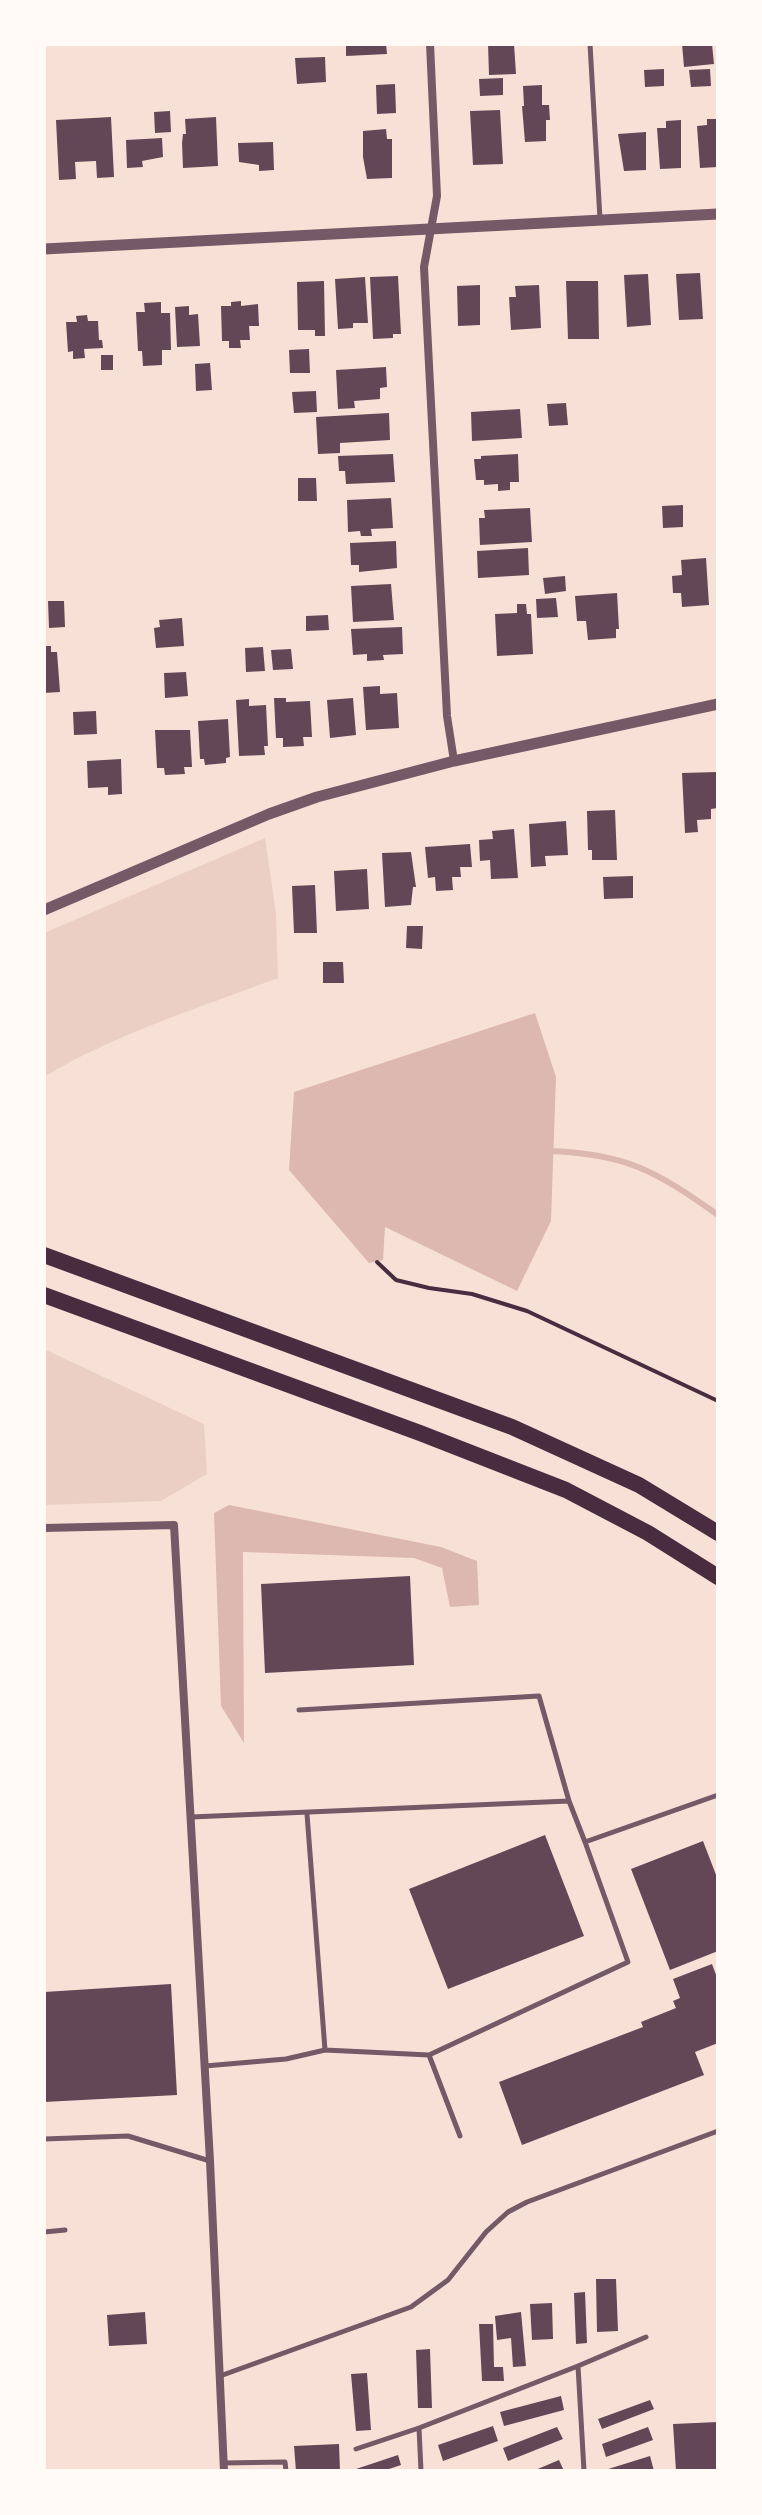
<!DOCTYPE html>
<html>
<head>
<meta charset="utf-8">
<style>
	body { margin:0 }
	#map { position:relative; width:762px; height:2515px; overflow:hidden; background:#f7e1d7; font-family:Manrope,sans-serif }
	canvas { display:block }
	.frame { position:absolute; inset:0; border:46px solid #fffaf5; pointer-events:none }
</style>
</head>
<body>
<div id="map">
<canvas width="762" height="2515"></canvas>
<div class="frame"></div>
</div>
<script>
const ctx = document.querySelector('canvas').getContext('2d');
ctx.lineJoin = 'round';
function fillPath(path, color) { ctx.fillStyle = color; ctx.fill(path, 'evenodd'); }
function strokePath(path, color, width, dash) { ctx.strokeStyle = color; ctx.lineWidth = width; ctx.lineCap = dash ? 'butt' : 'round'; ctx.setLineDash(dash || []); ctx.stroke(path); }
fillPath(new Path2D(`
	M265,838l11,75 2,65c-79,30 -161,55 -234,99v-144z
	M44,1349l160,75 3,50 -46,27 -117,4z`), '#ebcfc5');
fillPath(new Path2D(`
	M535,1013l21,64 -5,144 -34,70 -132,-64 -2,33 -14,3 -80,-93 5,-78z
	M229,1505l212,42 36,14 2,44 -29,2 -8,-39 -28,-10 -171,-6 1,191 -23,-37 -7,-193z`), '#dcb8b0');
strokePath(new Path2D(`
	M547,1151c78,2 109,20 171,64`), '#dcb8b0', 6);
fillPath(new Path2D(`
	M346,44h40l1,10 -41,2z
	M488,44h26l2,30 -27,1z
	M682,44h30l2,20 -30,3z
	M325,57l1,25 -29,2 -2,-26z
	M664,69v17l-19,1 -1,-17z
	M710,69l1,17 -20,1 -2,-17z
	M503,78v17l-23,1 -1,-17z
	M395,84l1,29 -19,1 -1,-29z
	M542,85v20h7l1,15h-4v21l-21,1 -3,-36h2l-1,-20z
	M500,110l3,54 -30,1 -3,-54z
	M170,111l1,21 -16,1 -1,-21z
	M111,117l3,60 -17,1 -1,-17 -21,1 1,17 -17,1 -3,-60z
	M216,117l2,49 -35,2 -1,-25 1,-9h3l-1,-15z
	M707,119h11v48l-18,1 -3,-42 10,-1z
	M681,120v48l-21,1 -3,-41h9v-7z
	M386,129l1,10h5v39l-25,1 -4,-22v-26z
	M646,132v38l-22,1 -6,-37z
	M162,138l1,19 -21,4 1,6 -16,1 -1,-28z
	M273,142l1,28 -15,1v-6l-20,-3 -1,-19z
	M700,273l3,46 -24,1 -3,-46z
	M648,274l3,51 -24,2 -3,-52z
	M398,276l3,58h-8v4l-20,1 -3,-62z
	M365,277l3,46h-15v5l-15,1 -3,-50z
	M324,281l1,55h-10v-6h-17l-1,-48z
	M566,281h32l1,58h-31z
	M480,285v40l-22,1 -1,-40z
	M539,285l2,43 -30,2 -2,-33h7l-1,-11z
	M241,301v5l17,-2 1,22h-10l1,14h-10l1,8h-12v-7h-7l-1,-35h10v-4z
	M161,302v11h9l1,37h-9v15l-19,1 -1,-15h-4l-2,-39h9l-1,-9z
	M189,306v9l9,-1 2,32 -23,1 -2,-40z
	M87,315l1,6h10l1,19h3l1,8 -19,1 1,9 -12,1v-8l-5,1 -2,-30h11l-1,-6z
	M309,349l1,24h-20l-1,-23z
	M101,355h12v15h-12z
	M210,363l2,27 -16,1 -1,-27z
	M386,367l1,20 -7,1v11l-26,2 1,7 -17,1 -2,-39z
	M316,391l1,21 -23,1 -2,-21z
	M566,403l2,22 -19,1 -2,-22z
	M520,409l2,29 -50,3 -1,-29z
	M389,413l1,27 -50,3v10l-22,1 -2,-37z
	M393,454l2,28 -49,2 -1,-13h-6l-1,-15z
	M518,454l1,28h-9v8l-12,1v-7l-14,1v-5h-8l-2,-21h7v-3z
	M298,478h18l1,23h-19z
	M391,498l2,30 -22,1 1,7h-11l-1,-5 -12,1 -1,-32z
	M683,505v22l-20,1 -1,-22z
	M530,508l2,34 -52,3 -1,-27h6l-1,-8z
	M396,541l1,27 -38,4v-7h-8l-1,-22z
	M528,548l1,27 -51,3 -1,-27z
	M706,558l3,47 -27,2 -1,-14h-8l-1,-17 10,-1 -1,-15z
	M565,576l1,15 -21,3 -2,-16z
	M391,584l3,36 -41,2 -2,-36z
	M617,593l2,36h-3v9l-28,2 -2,-19h-9l-2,-25z
	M556,598l2,19 -21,1 -1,-19z
	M48,601h16l1,26 -16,1z
	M517,604h9l1,10h4l2,40 -36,2 -2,-42 22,-1z
	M328,615l1,15 -23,1v-15z
	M182,618l2,28 -28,2 -2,-20 6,-1 -1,-7z
	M402,627l1,27 -20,1 1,5 -17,1v-7l-14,1 -2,-26z
	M44,646h7v6h6l3,40 -16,1z
	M263,647l2,24 -19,1 -1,-24z
	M291,649l2,20 -20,1 -2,-20z
	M186,672l2,24 -23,2 -1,-25z
	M380,686v8l17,-1 2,35 -33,2 -3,-43z
	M274,698h12v4l24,-1 2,36h-9l1,9 -21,1v-9h-7z
	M353,698l3,37 -26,3 -3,-38z
	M249,699v7l17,-1 2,41h-4l1,9 -26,1 -3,-56z
	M96,711l1,23 -23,1 -1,-23z
	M228,719l2,38 -4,1v5l-21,2 -1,-6h-4l-2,-38z
	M155,730h35l2,37h-8l1,7 -20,1 -1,-7h-7z
	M121,759l1,35 -14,1v-8l-20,1 -1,-27z
	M717,772l1,36 -7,1v10l-14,1 1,12 -13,1 -3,-60z
	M615,810l2,50h-25v-10h-4l-1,-39z
	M566,821l2,34 -23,1 1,10 -15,1 -2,-43z
	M514,829l4,49 -27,1 -1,-19 -10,1 -1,-21 14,-1 -1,-8z
	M470,844l2,23h-12l1,10h-9l1,13 -17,1 -1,-14 -7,1 -3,-31z
	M411,852l5,35h-3l-2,18 -26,2 -3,-54z
	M367,869l2,40 -33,2 -2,-40z
	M633,876v22l-29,1 -1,-22z
	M315,885l2,48h-23l-2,-47z
	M407,926h16l-1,23 -16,-1z
	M323,962h20l1,21h-21z
	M410,1576l4,89 -149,8 -4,-89z
	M545,1835l39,101 -136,53 -39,-100z
	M703,1841l15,39v71l-48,19 -39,-101z
	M712,1964l6,16v63l-23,9 9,23 -182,70 -23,-63 144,-55 -2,-5 35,-14 -3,-7 7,-3 -7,-19z
	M171,1984l6,111 -133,7v-110z
	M596,2279h20l2,52 -21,1z
	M585,2292l2,51 -11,1 -2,-51z
	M552,2303l1,36 -21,1 -2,-36z
	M145,2312l2,32 -38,2 -2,-31z
	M521,2312l5,54 -13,1 -2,-29 -14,2 -2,-24z
	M479,2324h14l1,43h9l1,14h-22z
	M430,2349l2,59h-14l-2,-58z
	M367,2373l4,57 -15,1 -5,-57z
	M561,2396l3,14 -60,16 -4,-14z
	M650,2400l4,9 -52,20 -4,-10z
	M718,2422v49h-42l-3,-47z
	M493,2426l5,15 -55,20 -5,-16z
	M557,2427l6,12 -55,22 -5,-13z
	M648,2427l5,13 -47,17 -4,-13z
	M339,2444l1,27h-44l-2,-25z
	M398,2455l3,10 -18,6h-33z
	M650,2456l4,15h-48l-1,-1z
	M559,2460l5,11h-31z`), '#644757');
strokePath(new Path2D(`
	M377,1262l19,18 33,8 43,6 55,17 191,90`), '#4a2c40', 4);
strokePath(new Path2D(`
	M590,44l10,175
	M299,1710l240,-14 30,105 16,41
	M307,1814l18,236
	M191,1817l378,-16
	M429,2055l31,81
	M205,2066l81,-7 39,-9 104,5 199,-93 -43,-120 133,-47
	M44,2139l84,-3 82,25
	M44,2232l21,-2
	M578,2366l68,-29
	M220,2376l191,-69 37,-27 38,-48 22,-20 19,-10 191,-71
	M356,2449l63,-21
	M223,2463l62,-1 1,9
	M421,2471l-2,-43 159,-62 6,105`), '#755966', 5);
strokePath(new Path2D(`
	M430,44l7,152 -13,71 23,449 7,45
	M44,1528l130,-3 36,636 14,310`), '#755966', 8);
strokePath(new Path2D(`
	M44,249l674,-35
	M44,910l225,-96 48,-17 137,-36 264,-57`), '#755966', 11);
strokePath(new Path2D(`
	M44,1255l468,172 127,58 79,48
	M44,1295l376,138 146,57 82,43 70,44`), '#4a2c40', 16);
</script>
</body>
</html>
